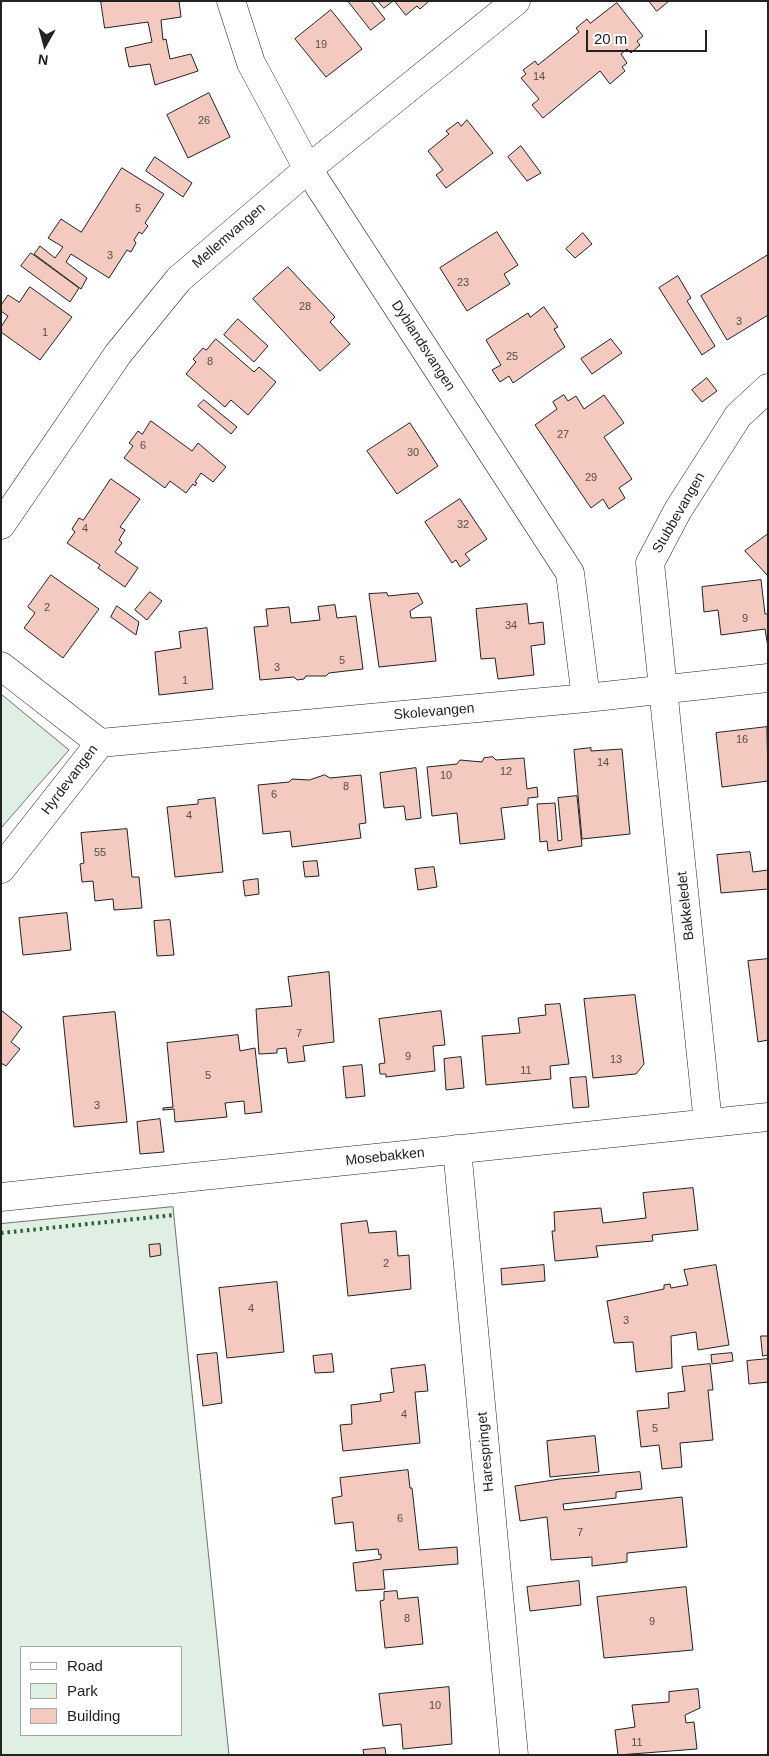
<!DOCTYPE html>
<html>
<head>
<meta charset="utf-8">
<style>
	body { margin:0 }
	#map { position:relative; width:769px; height:1756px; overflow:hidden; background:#fff; font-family:Helvetica,sans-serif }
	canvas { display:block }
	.frame { position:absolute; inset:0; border:2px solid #222; pointer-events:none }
	.legend { position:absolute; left:20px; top:1646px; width:162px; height:90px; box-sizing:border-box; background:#fff; border:1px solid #a7a7a7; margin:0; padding:6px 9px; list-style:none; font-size:15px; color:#222 }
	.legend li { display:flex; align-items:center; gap:10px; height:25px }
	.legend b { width:25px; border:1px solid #a7a7a7 }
	.north { position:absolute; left:20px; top:20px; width:50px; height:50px; -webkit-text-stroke:4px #fff; paint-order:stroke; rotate:187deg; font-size:14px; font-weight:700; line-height:20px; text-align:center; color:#222 }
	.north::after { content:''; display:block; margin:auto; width:18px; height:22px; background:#222; clip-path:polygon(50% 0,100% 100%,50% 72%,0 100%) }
	.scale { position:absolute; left:586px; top:30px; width:121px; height:22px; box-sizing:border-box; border:2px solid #222; border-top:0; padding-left:6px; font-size:15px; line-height:18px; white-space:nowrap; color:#222; -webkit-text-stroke:4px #fff; paint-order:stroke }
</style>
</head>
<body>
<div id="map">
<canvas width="769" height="1756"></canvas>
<div class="frame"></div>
<ul class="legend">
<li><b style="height:6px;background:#fff"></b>Road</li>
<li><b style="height:14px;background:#e0efe3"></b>Park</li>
<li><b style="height:14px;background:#f3c9c0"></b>Building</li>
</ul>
<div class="north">N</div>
<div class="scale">20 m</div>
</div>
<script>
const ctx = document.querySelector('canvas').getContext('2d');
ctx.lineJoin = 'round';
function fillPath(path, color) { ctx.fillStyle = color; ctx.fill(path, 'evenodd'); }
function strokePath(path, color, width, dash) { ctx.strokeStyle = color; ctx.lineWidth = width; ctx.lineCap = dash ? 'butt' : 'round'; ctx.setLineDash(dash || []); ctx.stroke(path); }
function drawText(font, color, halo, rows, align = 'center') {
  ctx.font = font + ' Helvetica,sans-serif'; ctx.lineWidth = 4; ctx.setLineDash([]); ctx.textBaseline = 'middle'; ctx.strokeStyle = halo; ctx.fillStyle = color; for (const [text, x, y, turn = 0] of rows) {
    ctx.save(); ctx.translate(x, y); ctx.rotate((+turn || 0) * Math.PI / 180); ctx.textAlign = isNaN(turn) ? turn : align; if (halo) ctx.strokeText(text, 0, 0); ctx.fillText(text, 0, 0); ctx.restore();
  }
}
const green = new Path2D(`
	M1,694l68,56 -68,78z
	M173,1207l56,548h-228v-531zM21,1647h160v88h-160z`);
fillPath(green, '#e0efe3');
strokePath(green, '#6f6f6f', 1);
const building = new Path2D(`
	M101,1h78l2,16 -20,3 2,20 3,-1 4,20 21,-5 7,17 -43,14 -5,-21 -21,3 -4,-19 27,-6 -4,-20 -43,6z
	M348,1h23l14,18 -14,11z
	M378,1h15l-9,7z
	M395,1h34l-9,8 -3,-3 -11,9z
	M649,1h20l-12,10z
	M617,3l26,33 -6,5 3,4 -9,8 -4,-4 -6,5 6,9 -5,4 3,4 -15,13 -10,-13 -57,47 -11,-13 7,-6 -18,-21 5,-4 -3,-4 12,-9 3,4 41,-33 -3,-4 11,-9 3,4z
	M331,10l31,39 -36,28 -31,-38z
	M209,93l21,44 -42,21 -21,-43z
	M467,120l26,33 -47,35 -10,-13 7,-5 -15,-19 21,-17 -3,-3 12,-9 3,4z
	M521,146l20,27 -14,8 -19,-24z
	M155,157l37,26 -9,14 -37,-26z
	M122,168l42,26 -19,29 3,3 -6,8 -3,-2 -5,8 2,3 -5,9 -4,-2 -18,28 -38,-24 -5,8 21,16 -6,11 -47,-35 6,-8 15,12 8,-11 -15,-9 13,-19 20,13z
	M497,232l21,33 -14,9 6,10 -43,27 -27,-43z
	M583,233l9,11 -17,14 -9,-9z
	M31,253l48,35 -9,14 -49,-36z
	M768,255v60l-41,25 -26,-44z
	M288,267l47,50 -5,5 20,22 -30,27 -67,-72z
	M678,276l13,22 -4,3 28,45 -13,9 -43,-67z
	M30,287l42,30 -32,43 -39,-28v-5l7,-11 -7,-5v-6l7,-10 11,7z
	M544,307l14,20 -4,2 11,18 -52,36 -4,-7 -9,6 -8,-12 9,-5 -15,-25 42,-27 2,4z
	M238,319l30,27 -14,16 -30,-27z
	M216,339l38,33 5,-5 17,15 -28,33 -17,-15 -6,7 -39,-33 10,-12 -3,-3 10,-11 3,2z
	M611,339l11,14 -30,21 -11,-15z
	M707,378l10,13 -15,11 -10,-12z
	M564,395l4,6 8,-5 8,13 20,-14 20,28 -20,14 28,42 -13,9 6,10 -16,11 -6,-10 -12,9 -56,-83 22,-16 -4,-7z
	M204,400l33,27 -6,7 -33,-28z
	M151,421l41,30 6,-8 28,24 -13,15 -12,-9 -6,9 2,1 -2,3 -2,-2 -7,9 -16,-12 -5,7 -41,-30 9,-12 -4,-3 9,-12 4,3z
	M410,423l28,43 -41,28 -30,-43z
	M111,479l29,20 -20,28 5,3 -6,10 3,3 -7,9 23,16 -13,19 -27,-19 2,-3 -33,-22 8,-11 -3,-3 7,-11 4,2z
	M460,499l27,40 -22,15 5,6 -10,7 -4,-7 -4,3 -27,-41z
	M768,534v42l-23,-25z
	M51,575l48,34 -36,49 -39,-30 11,-15 -7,-6z
	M761,580l4,34h3v33l-3,-18 -44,6 -3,-25 -14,2 -2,-25z
	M150,592l12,9 -15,19 -12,-10z
	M387,593l1,3 30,-3 5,10 -13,8 1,7 20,-1 5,44 -57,6 -10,-73z
	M527,604l2,20 14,-2 2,22 -14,2 3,29 -36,4 -3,-21 -14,1 -5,-50z
	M335,605l2,13 19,-2 7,53 -34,4 -3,3h-20l-2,3 -7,1 -3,-3 -34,3 -6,-53 14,-1 -2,-17 23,-2 2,16 29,-3 -2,-13z
	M117,606l22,16 -3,13 -25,-18z
	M207,628l6,61 -54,6 -4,-43 26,-4 -2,-16z
	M767,727l1,54 -46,6 -6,-54z
	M591,748v3l31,-2 8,85 -48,5 -8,-89z
	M493,757l3,3 28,-2 3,31 10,-2 1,10 -10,1v7l-27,3 4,31 -45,5 -3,-31 -25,3 -5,-49 30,-3 3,-4 22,2 2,-4z
	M416,768l5,50 -15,2 -2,-14 -20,2 -4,-35z
	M325,775l5,3 31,-3 5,48 -7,1 2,14 -69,9 -2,-16 -27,3 -5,-49 31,-3 3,-3 17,1z
	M577,796l5,50 -34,5 -1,-10 -7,1 -3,-38 18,-1 3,38 4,-1 -4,-42z
	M215,798l8,74 -48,5 -8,-70 31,-3v-4z
	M127,829l5,48h7l3,31 -28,2 -1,-11 -18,2 -2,-20 -11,1 -2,-18 4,-1 -3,-30z
	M750,852l3,20 15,-2v19l-47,4 -4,-38z
	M317,861l2,15 -14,1 -2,-15z
	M434,867l3,20 -19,3 -3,-21z
	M258,879l1,15 -14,2 -2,-15z
	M67,913l4,37 -48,5 -4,-37z
	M170,920l4,35 -17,1 -3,-35z
	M768,959v81l-10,2 -10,-81z
	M329,972l5,70 -31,4 2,15 -17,2 -2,-15 -9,1v4l-18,1 -3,-45 36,-3 -4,-29z
	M635,995l9,69 -8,10 -43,4 -9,-79z
	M560,1004l9,60 -19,2 1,13 -65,6 -4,-49 38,-3 -2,-15 28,-3 -1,-10z
	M1,1010l21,17 -11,15 9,7 -14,17 -5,-3z
	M441,1011l4,34 -12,1 2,25 -49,6v-3h-6l-1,-10 6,-1 -6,-44z
	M115,1012l12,110 -53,5 -11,-110z
	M238,1035l2,16 15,-3 7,64 -17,2 -1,-13 -19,2 2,14 -52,5 -1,-13 -11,1v-2l10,-1 -6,-64z
	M461,1057l3,31 -18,2 -2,-31z
	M362,1065l3,31 -19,2 -3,-31z
	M586,1077l3,30 -16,1 -3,-30z
	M160,1119l4,33 -24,2 -3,-32z
	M693,1188l5,42 -46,5 1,6 -57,5 2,11 -43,4 -3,-30h3l-1,-19 47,-4 2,15 43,-5 -3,-25z
	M367,1221l2,12 27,-2 2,25 11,-1 2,34 -63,7 -7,-72z
	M160,1244l1,11 -11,2 -1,-12z
	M544,1265l1,16 -43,4 -1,-16z
	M716,1265l13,80 -31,5 -2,-18 -25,4 1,32 -36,4 -3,-30 -19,1 -7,-42 57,-12v-4l6,-1 1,4 17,-3 -4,-15z
	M277,1282l7,70 -57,6 -8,-70z
	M761,1336h7v19l-5,1z
	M217,1353l5,50 -19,3 -6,-51z
	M732,1353l1,8 -21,3 -1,-9z
	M332,1354l2,18 -19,1 -2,-17z
	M768,1359v23l-19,2 -2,-23z
	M710,1364l3,26h-5l5,50 -33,3 2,24 -20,2 -3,-24 -18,2 -4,-36 32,-3 -1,-15 17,-2 -3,-24z
	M425,1365l3,26 -13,1 5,51 -77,8 -3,-26 12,-1 -1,-19 30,-4 -1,-7 14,-2 -3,-23z
	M595,1436l4,36 -49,5 -3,-36z
	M408,1470l2,18h2l7,62 38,-3 1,17 -75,6 2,19 -29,2 -3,-28 28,-4v-5l-2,1 -1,-6 -22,2 -3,-29 -18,2 -3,-26 10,-2 -2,-18z
	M640,1472l2,17 -26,3v6l-53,6 1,6 118,-13 5,50 -60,6v9l-35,4v-9l-41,3 -4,-43 -27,4 -5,-35 45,-7z
	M579,1581l2,24 -51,6 -3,-24z
	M686,1587l7,63 -89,8 -7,-61z
	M397,1591l1,8 20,-2 5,47 -38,4 -5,-47 4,-1v-8z
	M449,1687l3,57 -49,5 -2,-25 -18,2 -4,-32z
	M698,1689l2,19 -15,7 1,8 8,-1 3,27 -79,6 -3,-25 20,-3 -3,-22 37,-3v-10z
	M385,1748l1,7h-22l-1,-5z`);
fillPath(building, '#f3c9c0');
strokePath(building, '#222', 1);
const street = new Path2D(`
	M231,1l20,62 57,106 262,404 16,125
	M1,525l117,-171 61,-75 129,-110 208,-168
	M1,666l99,77 -99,126
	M100,743l486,-45 182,-20
	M708,1123l-58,-560 28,-53 60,-94 30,-28
	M457,1149l57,606
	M1,1197l767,-80`);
strokePath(street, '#222', 29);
strokePath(street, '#fff', 28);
strokePath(new Path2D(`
	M1,1233l173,-18`), '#2f5e38', 4, [2.5, 4]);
drawText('11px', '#564c4a', null, [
	["19",321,45],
	["14",539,77],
	["26",204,121],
	["5",138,209],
	["3",110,256],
	["23",463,283],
	["28",305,307],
	["3",739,322],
	["1",45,333],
	["25",512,357],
	["8",210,362],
	["27",563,435],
	["6",143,446],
	["30",413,453],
	["29",591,478],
	["32",463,525],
	["4",85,529],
	["2",47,608],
	["9",745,619],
	["34",511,626],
	["5",342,661],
	["3",277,668],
	["1",185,681],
	["16",742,740],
	["14",603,763],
	["12",506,772],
	["10",446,776],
	["8",346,787],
	["6",274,795],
	["4",189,816],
	["55",100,853],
	["7",299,1034],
	["9",408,1057],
	["13",616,1060],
	["11",526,1071],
	["5",208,1076],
	["3",97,1106],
	["2",386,1264],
	["4",251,1309],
	["3",626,1321],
	["4",404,1415],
	["5",655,1429],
	["6",400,1519],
	["7",580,1533],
	["8",407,1619],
	["9",652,1622],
	["10",435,1706],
	["11",637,1743]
]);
drawText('14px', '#222', '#fff', [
	["Mellemvangen",229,236,-41],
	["Dyblandsvangen",423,346,57],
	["Stubbevangen",679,513,-60],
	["Skolevangen",434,712,-5],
	["Hyrdevangen",70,780,-53],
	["Bakkeledet",686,906,-96],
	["Mosebakken",385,1157,-6],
	["Harespringet",486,1452,-95]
]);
</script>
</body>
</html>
